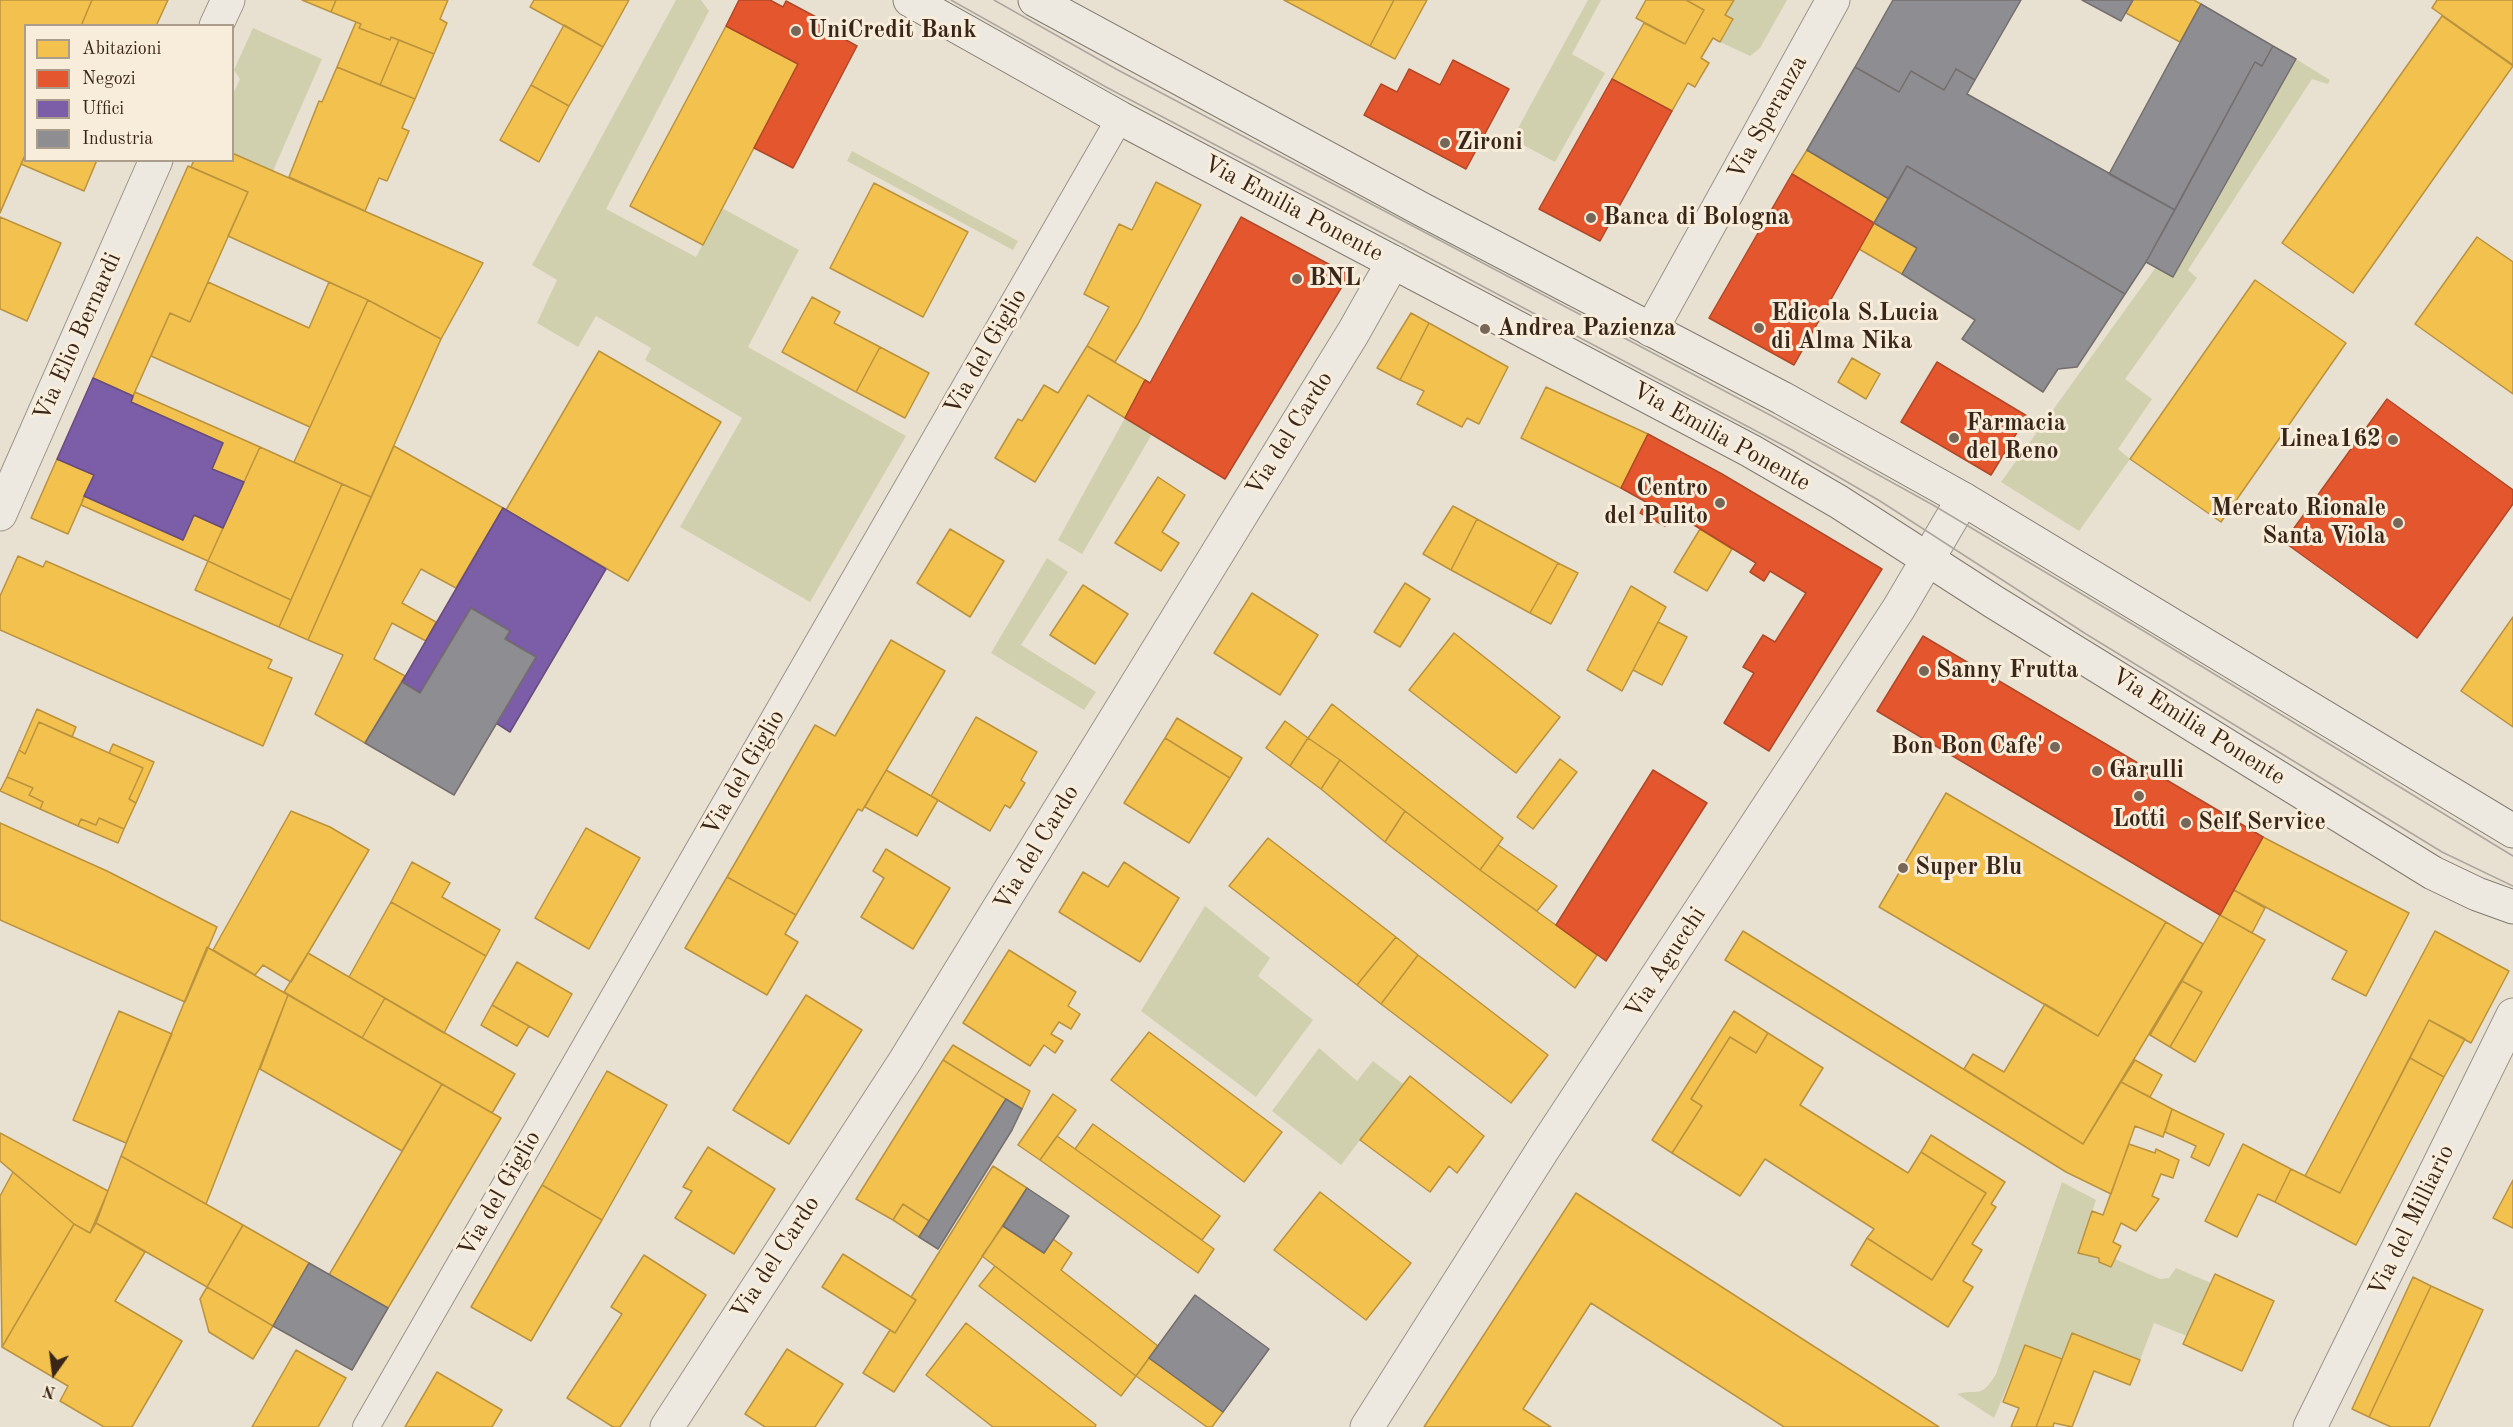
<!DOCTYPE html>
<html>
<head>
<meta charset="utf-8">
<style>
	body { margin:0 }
	#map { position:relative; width:2513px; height:1427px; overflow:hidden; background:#e8e0d0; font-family:"Old Standard TT",serif }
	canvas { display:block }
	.legend { position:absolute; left:24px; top:24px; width:210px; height:138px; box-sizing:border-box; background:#f7edda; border:2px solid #ab9d8c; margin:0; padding:8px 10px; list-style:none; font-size:18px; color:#3a2618 }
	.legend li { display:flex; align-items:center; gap:12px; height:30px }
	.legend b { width:30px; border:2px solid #ab9d8c }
	.north { position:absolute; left:24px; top:1343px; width:60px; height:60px; -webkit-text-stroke:4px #f7edda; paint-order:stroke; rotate:194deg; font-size:16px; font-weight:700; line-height:24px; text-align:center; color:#3a2618 }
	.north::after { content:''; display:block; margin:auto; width:21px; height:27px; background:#3a2618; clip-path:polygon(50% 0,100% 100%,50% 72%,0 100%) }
</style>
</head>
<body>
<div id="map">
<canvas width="2513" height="1427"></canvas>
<ul class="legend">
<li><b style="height:16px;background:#f2c14e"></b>Abitazioni</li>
<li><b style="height:16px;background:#e4572e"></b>Negozi</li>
<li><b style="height:16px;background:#7b5ea7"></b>Uffici</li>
<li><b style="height:16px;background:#8d8d92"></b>Industria</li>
</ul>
<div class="north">N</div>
</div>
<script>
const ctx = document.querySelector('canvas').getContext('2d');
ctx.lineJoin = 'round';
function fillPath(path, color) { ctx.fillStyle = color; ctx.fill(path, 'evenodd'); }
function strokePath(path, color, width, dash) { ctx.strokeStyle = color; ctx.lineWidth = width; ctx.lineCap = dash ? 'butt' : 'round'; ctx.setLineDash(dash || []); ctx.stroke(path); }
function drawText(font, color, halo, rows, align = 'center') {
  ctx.font = font + ' "Old Standard TT",serif'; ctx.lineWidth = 6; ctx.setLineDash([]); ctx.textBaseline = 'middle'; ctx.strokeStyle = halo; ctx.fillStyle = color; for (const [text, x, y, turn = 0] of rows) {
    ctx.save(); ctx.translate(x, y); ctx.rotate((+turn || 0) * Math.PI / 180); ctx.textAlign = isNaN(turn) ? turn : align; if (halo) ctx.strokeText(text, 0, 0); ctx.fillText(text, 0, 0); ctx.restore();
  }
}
fillPath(new Path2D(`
	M676,0h25l8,11 -103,198 90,48 26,-49 77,42 -51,97 158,89 -96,166 -130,-75 62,-109 -97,-58 6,-12 -55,-32 -18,31 -41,-24 20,-43 -25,-15z
	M1588,0h13l-29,54 33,19 -50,89 -43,-23z
	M1734,0h53l-27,48 -10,8 -30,-14 13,-22 -8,-5z
	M253,28l69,31 -49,112 -40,-18v-59l7,-15 -6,-9z
	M2296,59l34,21 -2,4 -16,-5 -124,191 9,8 -72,101 27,20 -34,50 12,10 -51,72 -78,-49 155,-215 18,9z
	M852,151l166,90 -5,9 -166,-89z
	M1125,418l27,16 -70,120 -24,-14z
	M1047,558l21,14 -47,73 75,47 -12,18 -93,-57z
	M1205,906l65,52 -12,18 55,44 -57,77 -115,-86z
	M1319,1048l38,33 16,-20 30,23 -62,81 -69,-54z
	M2062,1182l34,18 -18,53 21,5v4l12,5 4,-8 45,20 9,-1 7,-10 35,15 -24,53 -33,-13 -14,37 -68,-26 -10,25 -37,-14 -31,73 -37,-24c22,-6 23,6 39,-20z`), '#d1d0ae');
const homes = new Path2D(`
	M0,0h92l-11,26h-55v127l-26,60z
	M92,0h76l-12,26h-75z
	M302,0h34l-5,12z
	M336,0h112l-8,19 7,4 -13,31 -43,-17 -1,3 -31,-12 2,-4 -30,-12z
	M534,0h95l-26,47 -73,-40z
	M1284,0h110l-24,46z
	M1394,0h33l-32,59 -25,-13z
	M1646,0h40l18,10 -19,34 -49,-26z
	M1686,0h48l-9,15 8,4 -13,23 -7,-4 -12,20 8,5 -9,15 -5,9 -7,-4 -16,28 -60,-32 32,-56 41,21 19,-34z
	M2133,0h61l7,4 -21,38 -54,-29z
	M2437,0h76v65l-81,-57z
	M2442,16l71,50 -160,227 -71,-50z
	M356,22l5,2 -2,4 31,12 1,-3 8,3 -19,45 -43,-18z
	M564,25l39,22 -34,59 -38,-21z
	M726,26l72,38 -95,181 -73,-39z
	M399,40l35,14 -19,45 -35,-14z
	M337,67l78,32 -13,29 7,3 -22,50 -8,-3 -14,33 -76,-34 30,-76 3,1z
	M531,85l38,21 -30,56 -39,-22z
	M1807,150l82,49 -15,24 -82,-49z
	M26,153v7h71l-13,31 -63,-27z
	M232,153l251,110 -42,76 -73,-39 -140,-64 20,-44 -57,-25 3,-7h38z
	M188,166l60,26 -58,130 -20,-9 -37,83 -40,-18z
	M1156,182l45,23 -63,119 -23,38 -28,-16 22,-39 -25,-13 35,-70 13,6z
	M874,183l94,49 -45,85 -93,-49z
	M0,217l61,26 -34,78 -27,-12z
	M1874,223l43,25 -15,26 -43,-25z
	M2477,237l36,25v132l-98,-70z
	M2255,280l91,63 -125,179 -91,-63z
	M208,282l101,46 20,-46 39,18 -58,127 -159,-71 19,-43 20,9z
	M812,297l28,15 -6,11 46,24 -24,45 -74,-40z
	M368,300l73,39 -70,158 -77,-35z
	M1411,313l18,10 -29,57 -23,-12z
	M1429,323l79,44 -29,57 -12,-6 -5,9 -45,-23 7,-13 -24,-11z
	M1087,346l58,34 -20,38 -37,-23 -53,87 -40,-24 23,-39 4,2 22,-36 14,8z
	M880,347l49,26 -24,45 -49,-26z
	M599,351l122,71 -93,159 -122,-71z
	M1852,358l28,16 -14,25 -28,-17z
	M1546,387l102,47 -27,54 -100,-50z
	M135,392l125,55 -16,35 -32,-13 11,-26 -92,-41z
	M394,446l109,62 -47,80 -35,-19 -19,34 34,19 -10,19 -34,-18 -18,36 31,17 -40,67 -50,-29 28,-59 -35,-15z
	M260,447l82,37 -51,116 -83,-39z
	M57,459l37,16 -26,59 -37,-16z
	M1158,477l27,18 -23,37 17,11 -18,28 -46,-28z
	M342,484l29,13 -63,143 -29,-13z
	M84,496l99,44 11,-25 29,13 -15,33 -127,-56z
	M1453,506l24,13 -26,51 -28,-16z
	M1477,519l81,44 -28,50 -79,-43z
	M950,529l54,32 -34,56 -53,-34z
	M1700,529l32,20 -25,42 -33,-19z
	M18,556l25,11 3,-6 226,99 -4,8 24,10 -29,68 -263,-116v-34z
	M208,561l83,39 -12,27 -84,-37z
	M1558,563l20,10 -27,51 -21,-11z
	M1405,583l25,16 -30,48 -26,-15z
	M1083,585l45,29 -33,50 -45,-29z
	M1631,586l35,21 -44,84 -35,-21z
	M1252,593l66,42 -38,60 -66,-42z
	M2513,617v110l-52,-36z
	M1658,622l29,15 -25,48 -29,-15z
	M1454,633l106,84 -44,56 -107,-83z
	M891,640l54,31 -83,140 -4,-2 -62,106 -69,-38 88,-152 20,11z
	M1332,704l171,134 -23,32 -140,-110 -32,-22z
	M37,709l39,18 -4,10 -33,-15 -14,32 -6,-4z
	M976,717l61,35 -16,28 4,3 -15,25 -5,-3 -15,26 -59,-35z
	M1177,718l65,40 -12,20 -65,-40z
	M1285,721l23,17 -18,28 -24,-18z
	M39,722l104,46 -14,31 7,4 -12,26 -25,-11 -3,7 -15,-6 -3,7 -38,-17 3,-7 -14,-7 4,-7 -26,-11 12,-27 6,4z
	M1165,738l65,40 -41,65 -65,-40z
	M1308,738l32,22 -19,29 -31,-23z
	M113,744l41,18 -18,41 -7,-4 14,-31 -34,-15z
	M1560,759l17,13 -44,57 -16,-12z
	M1340,760l65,51 -20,31 -64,-53z
	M886,770l52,30 -21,36 -52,-29z
	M7,777l26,11 -4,7 14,7 -3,7 -40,-18z
	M1946,793l220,129 -68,114 -219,-129z
	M291,811l39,16 39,23 -78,132 -28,-17 -8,10 -42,-25z
	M1405,811l75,59 117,85 -22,33 -190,-146z
	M99,818l25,11 -6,14 -40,-17 3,-7 15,6z
	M0,823l107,48 110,56 -32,75 -185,-82z
	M586,828l54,30 -51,91 -54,-31z
	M2263,837l146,76 -43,83 -34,-17 15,-28 -113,-61z
	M1268,838l128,99 -39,48 -128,-99z
	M1498,845l59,41 -20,25 -57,-41z
	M886,849l64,39 -37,61 -52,-32 23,-39 -11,-7z
	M412,862l38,21 -8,14 58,33 -14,26 -95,-54z
	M1124,862l55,36 -39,64 -81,-50 24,-40 25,15z
	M727,877l69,38 -11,19 13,8 -31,53 -82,-47z
	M2234,890l31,18 -13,25 -32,-18z
	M391,902l95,54 -42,77 -95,-56z
	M2220,915l45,25 -70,122 -25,-15 32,-55 -20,-11z
	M2166,922l37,22 -120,200 -119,-75 9,-15 31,18 41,-68 53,32z
	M1743,931l340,213 38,-62 51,27 -9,28 -28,-11 -24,68 -45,-22 -341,-212z
	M2435,931l74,40 -38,72 -42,-23 -89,173 -35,-17z
	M1396,937l22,18 -37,49 -24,-19z
	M207,947l81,48 -82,209 -85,-48z
	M1009,950l67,42 -8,14 12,8 -9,15 -12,-7 -8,12 12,7 -8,12 -11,-8 -14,21 -67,-43z
	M308,953l77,45 -23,40 -78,-46z
	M1418,955l130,100 -37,48 -130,-99z
	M517,962l55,32 -24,43 -56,-32z
	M2182,981l20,11 -32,55 -20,-12z
	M288,995l154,89 -40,67 -142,-82z
	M806,995l56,35 -73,114 -56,-34z
	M385,998l130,76 -23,39 -130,-75z
	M492,1005l37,21 -12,20 -36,-21z
	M119,1011l53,23 -46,109 -53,-23z
	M1734,1011l34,22 -12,20 -26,-16 -39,62 11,7 -30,47 -20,-13z
	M2429,1020l36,19 -21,38 -34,-19z
	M1149,1032l133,100 -38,50 -133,-102z
	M1768,1033l55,35 -23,37 108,68 13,-21 65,41 -54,87 -65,-42 7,-9 -109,-70 -25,37 -68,-43 30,-47 -11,-7 39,-62 26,16z
	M953,1045l77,46 -8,18 -79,-49z
	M2410,1058l34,19 -88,168 -81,-43 16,-33 49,24z
	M943,1060l63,39 -77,122 -26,-17 -10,16 -37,-21z
	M2135,1060l27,15 -12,22 -29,-15z
	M607,1071l60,34 -65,115 -60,-35z
	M1410,1076l74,60 -27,37 -8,-7 -19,26 -70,-52z
	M442,1084l59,34 -113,190 -59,-33z
	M1053,1094l23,16 -36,50 -22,-15z
	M2172,1109l52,25 -15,32 -18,-9 5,-11 -31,-14z
	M1093,1124l127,92 -18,24 -127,-91z
	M0,1133l108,58 -18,42 -16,-9 -74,-63z
	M1931,1135l74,47 -14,22 5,3 -24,37 10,6 -19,31 10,6 -25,40 -97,-62 16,-27 65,42 54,-87 -65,-41z
	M1057,1136l157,113 -16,24 -158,-113z
	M2129,1144l26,9 1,-4 23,11 -6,18 -12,-4 -9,22 7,3 -23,32 -15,-8 -8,19 8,4 -10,21 -12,-5v-4l-21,-5 14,-42 11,4z
	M2243,1144l48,25 -16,33 -17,-8 -21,43 -32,-16z
	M708,1147l67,42 -41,65 -59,-36 17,-27 -9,-4z
	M121,1156l122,69 -36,62 -111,-64z
	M993,1166l34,22 -133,204 -31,-19 27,-43 5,3 21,-33 -5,-3z
	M13,1172l61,52 -72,123 -2,-151z
	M2513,1180v48l-20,-10z
	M542,1185l60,35 -71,121 -60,-34z
	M1320,1192l91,71 -45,57 -92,-70z
	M1576,1193l363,234h-155l-193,-124 -68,106 28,18h-127z
	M903,1204l26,17 -10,16 -26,-17z
	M96,1223l49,29 -30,49 67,40 -50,86h-28l-44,-26 8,-15 -66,-39 72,-123 16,9z
	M243,1225l66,38 -36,63 -66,-39z
	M1003,1226l41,27 9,-14 19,14 -11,17 97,76 -22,30 -154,-120z
	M843,1254l73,46 -21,33 -73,-46z
	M644,1255l62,40 -86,132h-7l-46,-29 55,-84 -11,-7z
	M995,1266l141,110 -15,20 -142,-110z
	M2215,1274l59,27 -32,70 -59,-27z
	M2413,1277l18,9 -62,131 -17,-8z
	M2431,1286l52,24 -54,117h-38l-22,-10z
	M207,1287l66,39 -20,33 -44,-27 -9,-33z
	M966,1323l130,102 -1,2h-102l-67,-52z
	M2072,1333l68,27 -10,25 -36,-14 -22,56 -18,-4 -1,4h-17z
	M2025,1345l37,14 -26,68h-25l8,-19 -16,-6z
	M787,1349l56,35 -28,43h-50l-20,-13z
	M296,1350l50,28 -28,49h-66z
	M1149,1358l74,54 -11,15h-5l-71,-51z
	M437,1372l65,38 -10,17h-87z`);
fillPath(homes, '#f2c14e');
strokePath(homes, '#bb923e', 1.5);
const shops = new Path2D(`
	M739,0h31l13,7 3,-6 32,17 -3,5 42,23 -64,122 -39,-20 44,-84 -72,-38z
	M1453,60l56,29 -43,80 -102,-54 17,-31 16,8 12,-23 31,16z
	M1612,79l60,32 -72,130 -61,-32z
	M1792,174l82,49 -80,142 -85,-47z
	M1241,217l108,58 -124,204 -100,-61 20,-38 5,3z
	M1937,362l90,54 -36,59 -90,-53z
	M2387,399l126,91v14l-96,134 -133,-96z
	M1648,434l74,40 160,95 -113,182 -45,-28 30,-50 -11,-6 20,-32 12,7 31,-49 -36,-22 -6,10 -14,-9 6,-9 -62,-38 -23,-11 -6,12 -25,-13 6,-11 -25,-14z
	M1923,636l340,201 -43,78 -343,-204z
	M1653,770l54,33 -101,158 -50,-36z`);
fillPath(shops, '#e4572e');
strokePath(shops, '#b14827', 1.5);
const offices = new Path2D(`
	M93,378l40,18 -2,6 92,41 -11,26 32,13 -21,46 -29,-13 -11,25 -99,-44 10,-21 -37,-16z
	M503,508l103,61 -96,163 -14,-9 40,-66 -31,-18 5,-8 -39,-23 -51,85 -18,-11z`);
fillPath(offices, '#7b5ea7');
strokePath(offices, '#684d7c', 1.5);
const industry = new Path2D(`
	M1893,0h128l-46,80 -19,-11 -12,21 -33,-19 -12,21 -44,-25z
	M2082,0h51l-12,21z
	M2201,4l72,42 -11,20 -7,-4 -80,148 -66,-36z
	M2273,46l23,13 -123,218 -27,-15 109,-200 7,4z
	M1855,67l44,25 12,-21 33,19 12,-21 19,11 -8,14 208,116 -29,52 -21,32 -218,-128 -18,33 -82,-49z
	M1907,166l218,128 -48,73 -19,2 -15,23 -81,-53 13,-19 -73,-46 15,-26 -43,-25z
	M471,608l39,23 -5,8 31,18 -82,138 -89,-52 37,-61 18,11z
	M1006,1099l16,10 -10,21 -74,119 -19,-12z
	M1027,1188l42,28 -25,37 -41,-27z
	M309,1263l79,45 -36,62 -79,-44z
	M1195,1295l74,54 -46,63 -74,-54z`);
fillPath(industry, '#8d8d92');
strokePath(industry, '#746e6d', 1.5);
const service = new Path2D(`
	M366,1427l754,-1309`);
const minor = new Path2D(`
	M216,26l12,-26
	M1651,330l182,-330
	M0,514l156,-354
	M667,1427l238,-366 448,-728 40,-71
	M2310,1427l203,-412`);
const tertiary = new Path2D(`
	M1367,1427l177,-279 355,-540 64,-109`);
const secondary = new Path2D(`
	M910,0l210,118 631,333 88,51 155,100 439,271 44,21 36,13
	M1035,0l388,210 359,188 181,101 550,332`);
strokePath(service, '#9b948a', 28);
strokePath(minor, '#9b948a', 35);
strokePath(tertiary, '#9b948a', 35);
strokePath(secondary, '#827b71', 35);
strokePath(service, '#ede8e0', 26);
strokePath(minor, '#ede8e0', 33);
strokePath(tertiary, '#ede8e0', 33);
strokePath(secondary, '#ede8e0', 33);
strokePath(new Path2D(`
	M951,0l155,87 686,363 88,51 206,133 356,218 71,34
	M994,0l122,69 654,346 163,90 214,128 366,223`), '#aca69f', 1.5);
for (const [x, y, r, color] of [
	[796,31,6,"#776758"],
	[1445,143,6,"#776758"],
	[1591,218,6,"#776758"],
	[1297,279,6,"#776758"],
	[1759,328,6,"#776758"],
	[1485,329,6,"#776758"],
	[1954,438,6,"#776758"],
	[2393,440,6,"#776758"],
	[1720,503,6,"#776758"],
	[2398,523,6,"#776758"],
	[1924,671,6,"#776758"],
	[2055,747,6,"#776758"],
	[2097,771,6,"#776758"],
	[2139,796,6,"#776758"],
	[2186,823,6,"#776758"],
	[1903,868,6,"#776758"]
]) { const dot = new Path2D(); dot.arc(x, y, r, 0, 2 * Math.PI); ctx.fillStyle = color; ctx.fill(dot); strokePath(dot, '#f7edda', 2); }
drawText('bold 24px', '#3a2618', '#f7edda', [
	["UniCredit Bank",808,31],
	["Zironi",1457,143],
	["Banca di Bologna",1603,218],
	["BNL",1309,279],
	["Edicola S.Lucia",1771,314],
	["di Alma Nika",1771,342],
	["Andrea Pazienza",1497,329],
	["Farmacia",1966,424],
	["del Reno",1966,452],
	["Linea162",2381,440,"right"],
	["Centro",1708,489,"right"],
	["del Pulito",1708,517,"right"],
	["Mercato Rionale",2386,509,"right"],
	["Santa Viola",2386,537,"right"],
	["Sanny Frutta",1936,671],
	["Bon Bon Cafe'",2043,747,"right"],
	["Garulli",2109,771],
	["Lotti",2139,820,"center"],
	["Self Service",2198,823],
	["Super Blu",1915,868]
], 'left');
drawText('24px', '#3a2618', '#f7edda', [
	["Via Speranza",1768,118,-61],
	["Via Emilia Ponente",1293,209,28],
	["Via Elio Bernardi",78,337,-66],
	["Via del Giglio",986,352,-60],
	["Via del Cardo",1290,434,-58],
	["Via Emilia Ponente",1721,437,29],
	["Via Emilia Ponente",2198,727,32],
	["Via del Giglio",744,773,-60],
	["Via del Cardo",1037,848,-59],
	["Via Agucchi",1666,963,-57],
	["Via del Giglio",500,1194,-60],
	["Via del Milliario",2412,1221,-64],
	["Via del Cardo",776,1258,-57]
]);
</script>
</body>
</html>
